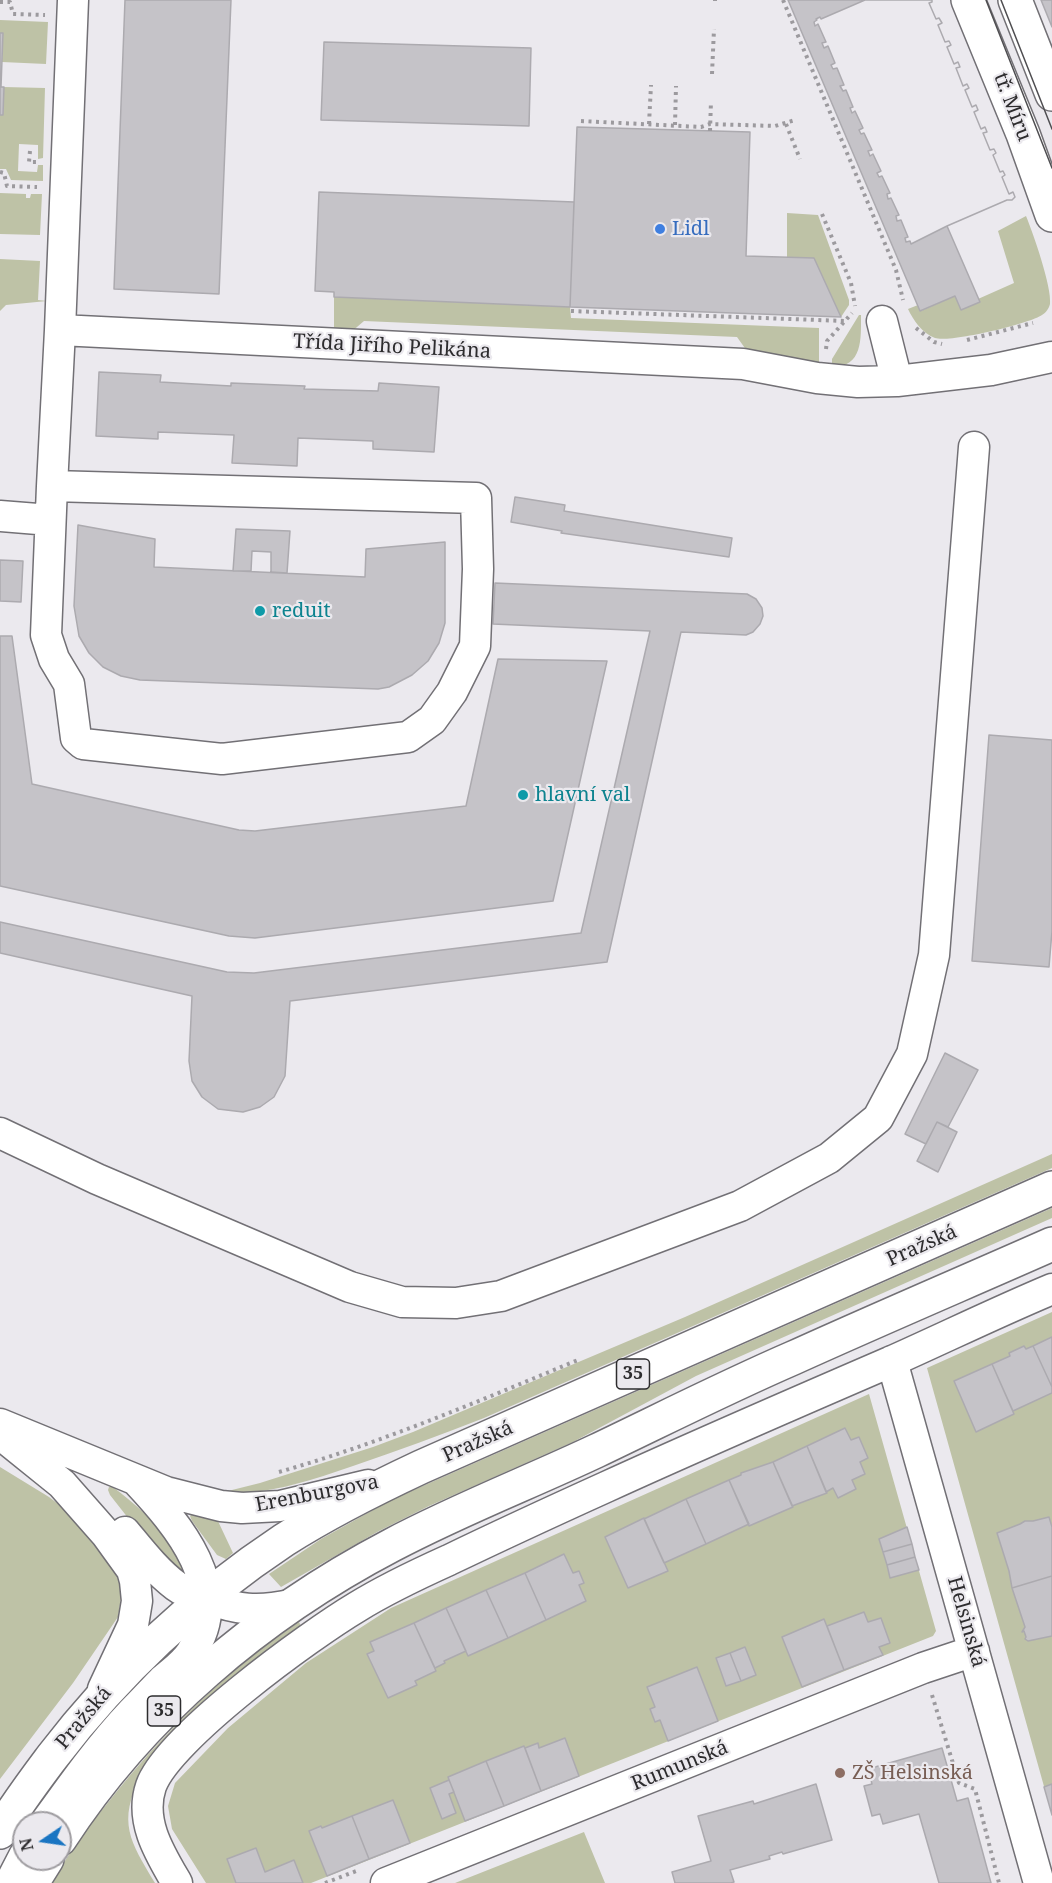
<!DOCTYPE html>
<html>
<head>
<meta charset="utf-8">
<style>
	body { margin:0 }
	#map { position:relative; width:1052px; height:1883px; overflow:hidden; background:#ebe9ee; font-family:"Noto Serif",serif }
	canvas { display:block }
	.north { position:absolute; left:12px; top:1811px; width:60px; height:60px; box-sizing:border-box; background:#ebe9ee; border:2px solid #9f9da1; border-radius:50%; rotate:257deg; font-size:16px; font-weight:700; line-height:24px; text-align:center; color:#2d2c2e }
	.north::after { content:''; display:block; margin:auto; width:21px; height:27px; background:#1a75c2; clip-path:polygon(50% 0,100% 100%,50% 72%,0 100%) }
</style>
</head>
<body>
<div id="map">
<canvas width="1052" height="1883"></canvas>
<div class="north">N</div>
</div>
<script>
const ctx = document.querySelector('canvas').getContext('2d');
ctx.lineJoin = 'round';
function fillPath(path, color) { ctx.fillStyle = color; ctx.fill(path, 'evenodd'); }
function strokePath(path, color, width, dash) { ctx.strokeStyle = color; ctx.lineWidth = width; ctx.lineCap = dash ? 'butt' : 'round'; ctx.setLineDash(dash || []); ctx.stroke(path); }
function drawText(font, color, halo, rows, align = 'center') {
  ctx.font = font + ' "Noto Serif",serif'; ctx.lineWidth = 4.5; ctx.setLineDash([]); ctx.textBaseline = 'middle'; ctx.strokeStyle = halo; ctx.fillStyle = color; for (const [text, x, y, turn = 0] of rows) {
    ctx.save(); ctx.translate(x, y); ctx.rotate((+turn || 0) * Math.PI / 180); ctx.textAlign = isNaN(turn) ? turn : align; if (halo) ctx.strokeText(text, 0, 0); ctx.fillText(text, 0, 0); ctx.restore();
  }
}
fillPath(new Path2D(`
	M0,20l48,2 -2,42 -44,-2 1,-29h-3z
	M4,87l41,1 -2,70 -5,1v-14l-19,-1 -1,27 19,1 1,-7h5v16l-32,-1 -5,-11h-6v-54h3z
	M0,193l26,1v4h4l1,-4h11l-2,41 -40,-1z
	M787,213l31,2 31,85v5l-8,12 -54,-59z
	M1026,216c7,17 26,71 24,88 -1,4 -4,9 -8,11 -13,9 -93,28 -107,23 -12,-4 -22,-18 -27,-29l10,-4 3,6 34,-15 23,3 36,-16 -16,-52z
	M0,259l40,2 -2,39 9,1 -41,4 -6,6z
	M334,297l236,10 1,11 248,10v37l-72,-14 -10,-14 -373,-16 -14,12 -16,-1z
	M859,315h2c0,24 2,52 -29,52v-8z
	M1052,1154v14l-568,250c-43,17 -87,33 -131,48 -41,14 -81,28 -125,27v-2l32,-8 113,-36 40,-15 272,-115z
	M1052,1208v10l-356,158 -123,66 -144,64 -50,25 -98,56 -12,-13 52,-35 70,-39z
	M1052,1312v503l-125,-447z
	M869,1394l67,237 -3,5 -622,247h-105l-34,-54 -4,-23 7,-23 53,-55 78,-65 85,-55z
	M0,1467l49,30 33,25 38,55 1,21 -3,19 -45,66 -73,96z
	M109,1487h4c21,16 46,37 60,60 5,8 9,17 13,26l-2,2 -52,-52 -22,-28 -2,-5z
	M193,1513l24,6 16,34 -7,6 -9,-4 -25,-34 -2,-5z
	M299,1622l3,6 -161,147c-24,48 -11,66 14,108h-102c14,-30 36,-57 57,-83 55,-69 115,-128 189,-178z
	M584,1832l21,51h-150z`), '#bec2a6');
const building = new Path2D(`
	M125,0h106l-12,294 -105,-5z
	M788,0h144v2l-3,1 7,16 3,-1 3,5 -4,2 7,17 4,-1 2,4 -4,2 7,17 4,-2 2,5 -4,1 7,18 4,-2 2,4 -4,2 7,17 4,-2 2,5 -4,2 7,17 4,-2 2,5 -4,1 7,17 4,-1 2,4 -3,2 7,17 3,-1 2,4 -3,2 7,17 4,-2 2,5 -3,3h-5l-60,26 33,76 -19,8 -6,-14 -35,15z
	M865,0h67v2l-3,1 7,16 3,-1 3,5 -4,2 7,17 4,-1 2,4 -4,2 7,17 4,-2 2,5 -4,1 7,18 4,-2 2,4 -4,2 7,17 4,-2 2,5 -4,2 7,17 4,-2 2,5 -4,1 7,17 4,-1 2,4 -3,2 7,17 3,-1 2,4 -3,2 7,17 4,-2 2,5 -3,3h-5l-60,26 -36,18 -1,-3 -4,1 -1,-4 3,-1 -7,-17 -4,1 -1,-5 3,-1 -8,-17 -3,1 -1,-5 3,-1 -8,-17 -3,1 -2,-4 4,-2 -8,-17 -3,2 -2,-5 4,-1 -8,-17 -3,1 -2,-4 4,-2 -8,-17 -3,2 -2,-5 3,-1 -7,-17 -3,1 -3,-5 4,-1 -7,-17 -4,1 -2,-4 4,-2 -7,-17 -4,2 -2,-5 4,-1 -8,-18 -3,2 -1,-4 3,-2 -1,-1 4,-2 1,2z
	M1041,0h11v27z
	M0,33h3l-2,54h3l-1,28h-3z
	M324,42l207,6 -2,78 -208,-6z
	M577,127l173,5 -4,124 68,2 27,59 -271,-10z
	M319,192l255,10 -4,105 -236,-10v-5l-19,-1z
	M99,372l62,3 -1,7 71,4v-3l74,3 -1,3 74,2 1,-8 60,4 -5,65 -61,-3v-8l-75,-3 -1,28 -65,-3 2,-28 -76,-3v7l-62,-3z
	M515,497l50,8 -1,6 168,27 -3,19 -168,-24 1,-2 -51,-9z
	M78,525l77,14 -1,28 211,10 1,-28 79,-7v81l-6,20 -11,18 -16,14 -23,12 -11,2 -238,-9 -19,-4 -18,-9 -14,-14 -10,-17 -5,-30z
	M236,529l54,2 -3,42 -16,-1v-20l-19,-1 -1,20h-18z
	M0,560l23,1 -2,41 -21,-1z
	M495,583l252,11 9,5 6,9 1,8 -3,8 -7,8 -7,3 -65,-3 -74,330 -317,39 -5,75 -11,21 -14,10 -17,5 -25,-3 -16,-12 -10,-16 -3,-20 3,-65 -192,-43v-31l227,50 27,1 327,-40 69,-302 -157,-7z
	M0,636h12l20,148 207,46 16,1 211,-25 32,-147 109,2 -54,240 -298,37 -26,-2 -229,-50z
	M989,735l63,5v191l-3,36 -77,-6z
	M945,1053l33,17 -30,57 -11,-5 -11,22 -21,-10z
	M937,1122l20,10 -19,40 -21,-11z
	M1052,1337v50l-19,-41z
	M1024,1346l2,3 7,-3 19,41v6l-39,18 -21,-47 18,-8 -1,-3z
	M992,1364l22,50 -38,18 -22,-51z
	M845,1428l6,12 8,-3 9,21 -8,4 5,12 -13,6 4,9 -18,9 -5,-10 -7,4 -19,-46z
	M807,1446l20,47 -35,13 -19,-44z
	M773,1462l20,45 -44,19 -20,-46 12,-5v-2z
	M729,1480l20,44 -43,20 -20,-45z
	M686,1499l20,45 -42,19 -20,-44z
	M1049,1517l3,10v49l-40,12 -3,-17 -12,-38 23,-9 5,-3h8z
	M644,1518l24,53 -40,17 -23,-51z
	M907,1527l5,17 -29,8 -4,-13z
	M912,1544l3,13 -28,8 -4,-13z
	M564,1554l9,19 6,-2 5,12 -5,2 7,16 -40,19 -21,-47z
	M915,1557l4,13 -29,8 -3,-13z
	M525,1573l21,47 -38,18 -22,-48z
	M1052,1576v60l-24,5 -3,-2 1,-2 -2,-6 -2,1 3,-5 -13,-39z
	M486,1590l22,48 -40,18 -22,-48z
	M446,1608l20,43 -22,10 1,2 -10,5 -21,-45z
	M864,1612l4,10 13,-4 9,25 -11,4 4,8 -39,15 -17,-44z
	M824,1619l20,51 -42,17 -20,-50z
	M414,1623l22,48 -21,10 2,4 -29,13 -21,-44 7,-3 -4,-9z
	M745,1647l11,28 -15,6 -11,-28z
	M730,1653l11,28 -15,5 -10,-28z
	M697,1667l21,54 -50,20 -8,-21 -5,2 -5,-13 5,-2 -8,-20z
	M565,1738l14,38 -38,15 -16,-43 13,-5 1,5z
	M524,1746l17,45 -37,15 -18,-45z
	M942,1748l15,53 11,-3 23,85h-52l-20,-69 -36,10 -3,-10 -8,2 -8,-30 8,-2 -4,-15z
	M486,1761l18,45 -39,15 -17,-44z
	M449,1780l5,12 -5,2 7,19 -14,6 -12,-31z
	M816,1784l16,56 -49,14 -1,-2 -13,4 1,3 -40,11 4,12 -3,1h-56l-3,-11 39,-11 -13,-45 55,-15 1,3z
	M1052,1784v31l-8,-28z
	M393,1800l17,43 -41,16 -17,-43z
	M352,1816l17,43 -42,17 -18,-45 12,-5 1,2z
	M256,1848l9,24 29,-12 9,23h-67l-9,-24z`);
fillPath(building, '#c5c3c8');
strokePath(building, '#acaaaf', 1.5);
const minor = new Path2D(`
	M73,0l-13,330 683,34 74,14 41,4 39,-1 94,-11 61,-13
	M882,321l15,60
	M52,486l424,12 2,71 -3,77 -23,46 -20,28 -24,17 -186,22 -139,-15 -7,-6 -7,-54 -15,-25 -8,-24z
	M52,486l8,-156
	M0,516l50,4
	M0,1133l97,46 253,108 52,15 54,1 45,-7 239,-90 89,-48 49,-40 34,-64 22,-99 40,-508
	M892,1361l147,522
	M0,1424l166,68 55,14 21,2 38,-2 88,-21
	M0,1434l62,50 44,50 26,36 3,11 2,20 -4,24 -30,64
	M125,1532c15,18 31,39 51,54 9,7 19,9 29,12 33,12 52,14 86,7
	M45,1823c28,-39 55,-77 88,-112 10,-10 19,-20 29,-30 10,-9 22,-17 29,-28 43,-64 -13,-128 -55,-173
	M10,1883l14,-27
	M177,1883c-17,-29 -38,-62 -26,-97 17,-48 159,-151 206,-179 29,-18 61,-33 92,-47 52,-25 104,-49 157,-73 94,-43 189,-84 284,-125 54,-24 107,-50 162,-73
	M386,1883l537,-215 51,-17`);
const major = new Path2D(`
	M968,0l55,134 29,81
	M1015,0l37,94
	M0,1832c15,-26 34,-51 52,-75 65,-85 143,-158 232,-217 44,-28 90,-51 137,-73l631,-279
	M60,1839c81,-125 200,-225 332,-294 66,-35 136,-62 204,-94 65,-31 130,-64 197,-93 86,-39 173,-76 259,-114
	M32,1883l15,-24`);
strokePath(minor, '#727075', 33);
strokePath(major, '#727075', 36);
strokePath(new Path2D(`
	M783,0l113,270 7,30
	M715,1v-1
	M0,2h10l3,12 32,1
	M712,74l2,-45
	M581,121l120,6 9,-3 65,2 20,-6
	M649,124l2,-39
	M786,124l14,35
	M675,125l1,-39
	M710,131l1,-30
	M30,151l-1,11h8
	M0,172l4,1 3,13 30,1
	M822,214l29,69 4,23
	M571,311l274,10
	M916,328l18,14 8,2
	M967,340l66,-17
	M826,349l1,-8 25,-28
	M279,1472c102,-29 200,-71 299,-112
	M932,1695l27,88 16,6 24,94
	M325,1883l34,-13`), '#9c9a9e', 4, [3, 4.5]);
strokePath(minor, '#fff', 30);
strokePath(major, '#fff', 33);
strokePath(new Path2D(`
	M986,0l66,168
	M1001,0l51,129`), '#4f4e51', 1.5);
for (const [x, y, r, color] of [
	[660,229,6,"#3f7fe0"],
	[260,611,6,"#0f9aa8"],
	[523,795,6,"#0f9aa8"],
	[840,1773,6,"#8d6e63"]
]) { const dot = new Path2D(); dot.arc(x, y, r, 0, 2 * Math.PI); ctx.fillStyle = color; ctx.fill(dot); strokePath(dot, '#ebe9ee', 2); }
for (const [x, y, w] of [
	[633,1374,33],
	[164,1711,33]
]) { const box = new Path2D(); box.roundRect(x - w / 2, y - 15, w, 30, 4.5); ctx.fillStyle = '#ebe9ee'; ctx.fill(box); strokePath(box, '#2d2c2e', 1.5); }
drawText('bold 18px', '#2d2c2e', null, [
	["35",633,1374],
	["35",164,1711]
]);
drawText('20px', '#2d2c2e', '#ebe9ee', [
	["tř. Míru",1012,107,69],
	["Třída Jiřího Pelikána",392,347,3],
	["Pražská",922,1246,-24],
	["Pražská",478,1442,-24],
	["Erenburgova",317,1494,-11],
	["Helsinská",966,1622,74],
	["Pražská",84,1718,-50],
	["Rumunská",680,1766,-22]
]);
drawText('20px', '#366cbe', '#ebe9ee', [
	["Lidl",672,229]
], 'left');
drawText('20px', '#0d838f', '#ebe9ee', [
	["reduit",272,611],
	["hlavní val",535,795]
], 'left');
drawText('20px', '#785e54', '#ebe9ee', [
	["ZŠ Helsinská",852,1773]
], 'left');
</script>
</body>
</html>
